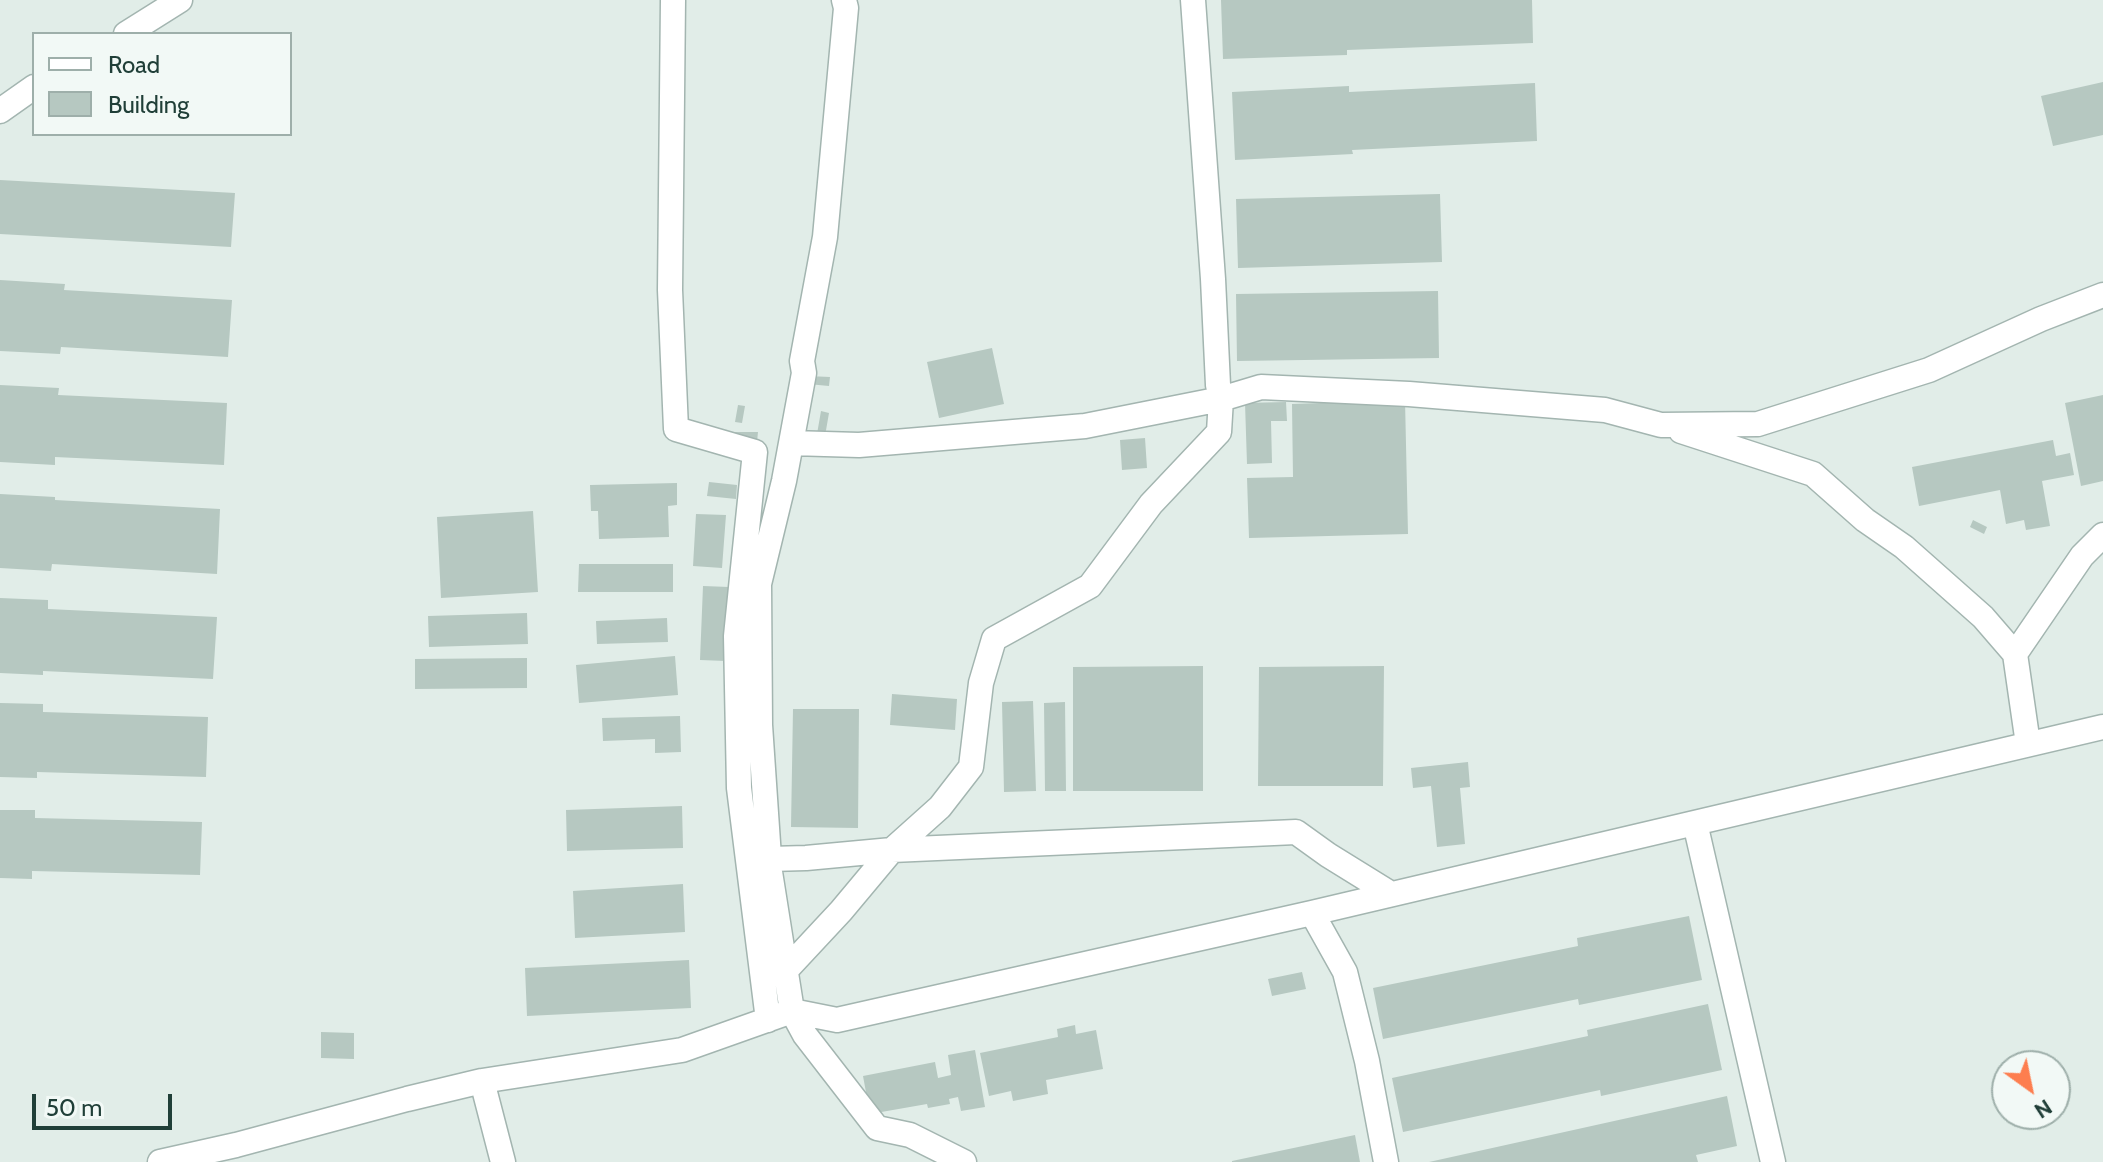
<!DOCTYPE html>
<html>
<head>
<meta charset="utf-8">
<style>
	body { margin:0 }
	#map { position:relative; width:2103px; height:1162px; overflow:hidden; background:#e1ede8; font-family:Cabin,sans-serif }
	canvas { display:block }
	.legend { position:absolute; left:32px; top:32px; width:260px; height:104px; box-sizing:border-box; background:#f2f9f6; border:2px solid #9eafaa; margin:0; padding:10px 14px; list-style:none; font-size:24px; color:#203f38 }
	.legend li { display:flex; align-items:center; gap:16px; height:40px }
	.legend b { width:40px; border:2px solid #9eafaa }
	.north { position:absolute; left:1991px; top:1050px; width:80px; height:80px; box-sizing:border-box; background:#f2f9f6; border:2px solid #9eafaa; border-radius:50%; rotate:147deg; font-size:22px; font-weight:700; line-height:32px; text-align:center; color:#203f38 }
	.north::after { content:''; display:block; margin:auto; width:28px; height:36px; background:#fd7e4f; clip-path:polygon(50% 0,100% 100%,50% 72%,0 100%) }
	.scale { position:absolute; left:32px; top:1094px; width:140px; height:36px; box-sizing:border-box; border:4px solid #203f38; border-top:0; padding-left:10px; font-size:24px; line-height:28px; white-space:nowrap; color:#203f38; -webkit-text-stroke:6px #f2f9f6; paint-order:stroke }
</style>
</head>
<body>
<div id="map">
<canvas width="2103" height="1162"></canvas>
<ul class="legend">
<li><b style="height:10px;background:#fff"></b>Road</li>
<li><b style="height:22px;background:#b6c8c1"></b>Building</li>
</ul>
<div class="north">N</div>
<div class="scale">50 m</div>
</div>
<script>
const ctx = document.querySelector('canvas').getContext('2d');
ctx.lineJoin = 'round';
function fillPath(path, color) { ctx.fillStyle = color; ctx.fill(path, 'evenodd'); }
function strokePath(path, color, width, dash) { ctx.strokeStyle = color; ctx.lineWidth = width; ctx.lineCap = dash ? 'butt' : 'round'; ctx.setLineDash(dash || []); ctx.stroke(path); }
fillPath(new Path2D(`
	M1221,0h311l1,43 -186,7v5l-124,4z
	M2103,82v53l-50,11 -12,-50z
	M1535,83l2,58 -185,9 1,4 -118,6 -3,-68 117,-6v6z
	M0,180l235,13 -4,54 -231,-13z
	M1440,194l2,68 -204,6 -2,-69z
	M0,280l65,4 -1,6 168,10 -4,57 -167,-10 -1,7 -60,-3z
	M1438,291l1,67 -202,3 -1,-67z
	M992,348l12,56 -65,14 -12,-56z
	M808,376l22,1 -1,9 -21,-2z
	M0,385l59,3 -1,7 169,8 -3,62 -169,-8v8l-55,-3z
	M2103,395v86l-22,5 -16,-83z
	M1405,400l3,134 -159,4 -2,-60 46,-1 -1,-73z
	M1286,402l1,19h-16l1,42 -25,1 -2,-61z
	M738,405l7,1 -3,17 -7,-1z
	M821,411l8,2 -4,23 -8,-2z
	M735,432h23l-1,10 -22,-1z
	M1145,438l2,30 -25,2 -2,-30z
	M2053,440l3,16 14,-3 4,22 -32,6 8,45 -24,4 -2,-10 -18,4 -6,-34 -81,16 -7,-39z
	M709,482l28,3 -1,14 -29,-3z
	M677,483v22l-9,1 1,31 -70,2 -1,-28h-7l-1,-26z
	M0,494l55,3v3l165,9 -3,65 -165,-10 -1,7 -51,-3z
	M533,511l5,81 -97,6 -4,-81z
	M696,514l30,1 -4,53 -29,-2z
	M1973,520l14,7 -3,7 -14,-7z
	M579,564h94v28h-95z
	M703,586l26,1 -3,74 -26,-1z
	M0,598l48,2v9l169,8 -4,62 -170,-8v4l-43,-2z
	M527,613l1,31 -99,3 -1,-31z
	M667,618l1,24 -71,2 -1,-23z
	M675,656l3,39 -99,8 -3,-38z
	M527,658v30l-112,1v-30z
	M1203,666v125h-130v-124z
	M1384,666l-1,120h-125l1,-119z
	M892,694l65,5 -2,31 -65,-5z
	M1033,701l3,90 -32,1 -2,-90z
	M1065,702l1,89h-21l-1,-88z
	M0,703l43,1v8l165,5 -2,60 -169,-5v6l-37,-1z
	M793,709h66l-1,119 -67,-1z
	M680,716l1,36 -26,1v-14l-52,2 -1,-23z
	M1468,762l2,25 -10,1 5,56 -28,3 -6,-61 -18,2 -2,-20z
	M682,806l1,42 -116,3 -1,-41z
	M0,810h35v8l167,4 -2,53 -168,-4v8l-32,-1z
	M683,884l2,48 -110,6 -2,-47z
	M1689,916l13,64 -123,25 -1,-6 -195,40 -10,-51 205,-42 -1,-8z
	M689,960l2,48 -164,8 -2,-48z
	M1302,972l4,17 -34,7 -4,-17z
	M1708,1004l14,66 -121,26 -1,-6 -197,42 -11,-54 196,-42 -1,-6z
	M1075,1025l1,9 20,-4 7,39 -57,11 2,14 -35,7 -2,-10 -22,5 -9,-43 78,-16 -1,-8z
	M321,1032l33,1v26l-33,-1z
	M975,1050l10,57 -24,4 -3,-14 -9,2 1,5 -22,4 -1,-4 -57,10 -7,-38 72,-14 3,16 13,-3 -3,-20z
	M1727,1096l10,50 -41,9 2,7h-269z
	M1355,1135l5,27h-128v-1z`), '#b6c8c1');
const minor = new Path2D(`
	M673,0l-3,290 6,139 79,23 -19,184 3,152 29,232
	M844,0l2,8 -21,229 -23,124 2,12 -20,108 -25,103 1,141 10,147 22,139 13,24 72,93 33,7 54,27
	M126,34l54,-34
	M0,111l34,-24
	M1681,431l132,43 52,46 39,27 79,70 32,37
	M791,443l68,2 226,-19 136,-27 40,-12 148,7 196,16 56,15 97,-1 171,-54 112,-51 62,-24
	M2028,744l-13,-90 67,-98 21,-21
	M1695,823l78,339
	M770,859l36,-1 86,-8 404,-18 32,23 63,39
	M1312,913l33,59 22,89 19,101
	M786,970l55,-59 51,-61 48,-43 31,-40 10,-84 13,-44 96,-53 61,-82 68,-72 2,-33 -3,-14 -5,-106 -20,-279
	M482,1081l21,81
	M160,1162l76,-17 171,-46 75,-18 200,-31 110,-39 45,9 475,-107 791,-186`);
strokePath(minor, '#a3b5b0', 27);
strokePath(minor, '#fff', 24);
</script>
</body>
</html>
